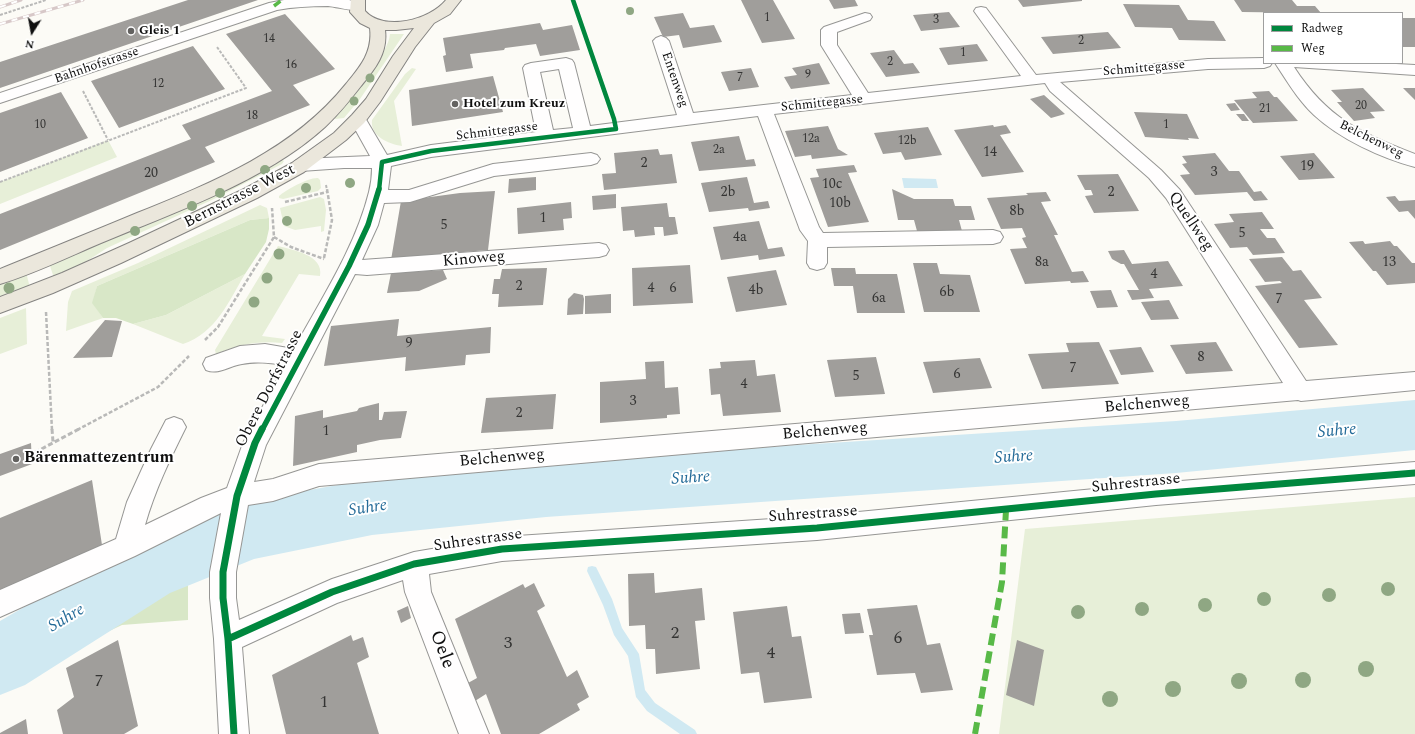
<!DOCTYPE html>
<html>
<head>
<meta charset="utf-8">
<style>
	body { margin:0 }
	#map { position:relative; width:1415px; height:734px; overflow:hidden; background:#fcfbf6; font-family:Spectral,serif }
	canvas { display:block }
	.legend { position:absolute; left:1263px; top:12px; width:140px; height:52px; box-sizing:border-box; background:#fff; border:1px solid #9f9f9f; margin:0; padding:5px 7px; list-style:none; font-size:12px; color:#101010 }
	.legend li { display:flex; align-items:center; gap:8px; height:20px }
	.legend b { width:20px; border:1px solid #9f9f9f }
	.north { position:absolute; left:12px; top:12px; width:40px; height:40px; -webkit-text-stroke:3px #fff; paint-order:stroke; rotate:191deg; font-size:11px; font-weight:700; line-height:16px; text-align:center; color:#101010 }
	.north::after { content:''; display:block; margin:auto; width:14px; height:18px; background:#101010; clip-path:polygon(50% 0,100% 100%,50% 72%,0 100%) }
</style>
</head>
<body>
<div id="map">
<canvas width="1415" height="734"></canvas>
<ul class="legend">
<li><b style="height:5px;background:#00873e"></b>Radweg</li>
<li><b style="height:5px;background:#58b947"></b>Weg</li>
</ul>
<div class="north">N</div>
</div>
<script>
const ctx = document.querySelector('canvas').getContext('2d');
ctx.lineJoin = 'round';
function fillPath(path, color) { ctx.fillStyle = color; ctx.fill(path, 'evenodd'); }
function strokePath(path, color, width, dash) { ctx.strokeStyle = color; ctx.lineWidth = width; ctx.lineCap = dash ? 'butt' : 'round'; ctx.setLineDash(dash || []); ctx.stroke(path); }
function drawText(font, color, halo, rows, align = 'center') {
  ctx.font = font + ' Spectral,serif'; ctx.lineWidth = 4; ctx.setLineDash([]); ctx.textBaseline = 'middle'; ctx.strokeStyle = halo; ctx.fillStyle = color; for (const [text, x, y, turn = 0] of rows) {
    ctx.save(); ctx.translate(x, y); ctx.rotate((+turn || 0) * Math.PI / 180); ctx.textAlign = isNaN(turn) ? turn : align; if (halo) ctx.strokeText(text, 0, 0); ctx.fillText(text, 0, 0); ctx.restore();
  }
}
fillPath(new Path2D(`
	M390,34h14l-44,65 -16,19 -9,1v-3c14,-16 54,-62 55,-82z
	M412,68l4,1 -22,32 8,45c-14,-2 -32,-10 -30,-26l33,-46z
	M108,140l9,17 -117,47v-22z
	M281,159l3,2 -2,3 -68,35 -107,49 -29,19 -24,11 -5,-15z
	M318,178l2,2 1,8 -3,3 -35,8 -4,-1v-2c7,-6 30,-19 39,-18z
	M320,197l4,2 2,11 -2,21 -3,1v-6l-26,4 -11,-4 -4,-18z
	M260,205l7,3 2,10 -19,2 -153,66 -4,17 10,15 -37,13 2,-29 4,-11 66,-28z
	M278,246c15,4 46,9 42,30l-21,-2 -37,62 23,3 -3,4c-23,-3 -45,2 -66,11l-1,-4z
	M26,272l4,16 -30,11v-15z
	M245,274c-16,27 -29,59 -62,70l-50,-20 33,-9z
	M26,308l1,36 -27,10v-36z
	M1415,497v237h-416l26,-205z`), '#e7efd8');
fillPath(new Path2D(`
	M269,218v11l-3,13 -21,32 -79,41 -33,9 -17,-6h-13l-11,-15 5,-17 153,-66z
	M199,529l-11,52v39l-66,5 -72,34 -50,29v-58l144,-81z`), '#d8e7c7');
fillPath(new Path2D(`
	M902,178l34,1 2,9h-34z`), '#d0e9f2');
fillPath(new Path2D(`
	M592,566l4,1 16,32 10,29 17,26 6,36 10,13 40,27 2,4h-17l-33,-23 -11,-14 -8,-41 -14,-21 -11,-30 -16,-34 1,-4z`), '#d0e9f2');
fillPath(new Path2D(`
	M1415,400v50l-239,23 -630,44 -174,18 -118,24 -84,34 -145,92 -25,10v-74l124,-72 23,-9 105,-40 120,-21 174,-18 630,-40z`), '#d0e9f2');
fillPath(new Path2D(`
	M188,0h70l-258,88v-26z
	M741,0h32l22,39 -33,4z
	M829,0h26l3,6 -24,3z
	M1018,0h64v1l-59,6z
	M1234,0h58l5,6h18l6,7 -79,-1z
	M1123,4l56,1 9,15 26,1 12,20 -47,-1 -7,-12 -37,-1z
	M949,12l11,15 -39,4 -8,-16z
	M683,13l7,15 24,-3 8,17 -39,6 -4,-13 -16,2 -9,-20z
	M285,14l50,55 -42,16 17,20 -105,42 10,15 -215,88v-36l191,-75 -9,-14 90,-34 -46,-57z
	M1402,18h13v29h-13z
	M540,23l3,7 29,-5 8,25 -40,6 -4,-12 -31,4 -1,2 -34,4 3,14 -27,4 -3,-16 3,-1 -3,-17z
	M1108,32l13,16 -68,6 -12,-17z
	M977,44l11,17 -40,4 -9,-17z
	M193,46l32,43 -106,39 -28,-47z
	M894,50l10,14 9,-1 7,10 -34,4 -16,-24z
	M819,63l11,21 -39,5 -7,-12 13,-2 -5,-7z
	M751,68l8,19 -30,4 -8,-19z
	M493,76l10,36 -91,14 -3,-36z
	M1363,88l22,23 -15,1 5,6 -21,3 -17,-19h5l-11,-12z
	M1403,88h12v12z
	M1269,91l5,6h3l21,24 -45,2 -19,-23 23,-2 -5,-6z
	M61,92l27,46 -88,34v-59z
	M1044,95l21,19 -14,4 -21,-19z
	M1235,103l5,7 -9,1 -5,-7z
	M1134,112l53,2 12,25 -11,-1 1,2 -44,-3z
	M1236,114h8l5,7h-7z
	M993,125l1,2 12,-2 5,8 -11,2 24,37 -42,5 -28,-47z
	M828,126l10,23 10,6 -36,4 -1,-4 -16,2 -10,-26z
	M928,127l14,28 -37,5 -4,-8 -18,2 -9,-21z
	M739,136l7,24 8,-1 2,7 -57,5 -8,-29z
	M658,149l2,6 12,-1 5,29 -73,7 -2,-16 14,-1 -2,-20z
	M1215,153l14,18h10l15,21 7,-1 7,9 -14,1 -7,-9 -52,3 -15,-20 10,-1 -8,-10 5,-1 -5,-7z
	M1314,153l21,25 -36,2 -19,-24z
	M854,165l3,7 -9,1 21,49 -41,5 -18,-49 9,-1 -3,-8z
	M1118,174l21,37 -45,2 -9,-17 8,-1 -2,-5h-6l-8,-15z
	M536,177v13l-28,3 1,-14z
	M747,177l7,26 14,-2 2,7 -21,3 -1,-3 -39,4 -8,-29z
	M892,189l22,10h39l2,7h16l4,14h-16l3,11h-45l-3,-11h-16z
	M495,191l-7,59 -49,4v3l-48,3 10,-59 59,-8z
	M1046,192l5,9 -10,1 17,33h-4l18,37 11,-1 6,11 -18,1 -1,-2 -45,3 -15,-35 17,-1 -5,-10 4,-1 -4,-9 -21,1 -14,-31 41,-3 -2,-2z
	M616,194v14l-23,2 -1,-14z
	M1395,196l4,5 16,-1v19l-7,-8 -9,1 -13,-15z
	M571,202l1,16 -9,1 1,11 -46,4 -1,-26z
	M667,203l2,14h6l3,17 -14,2 -1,-9h-9l1,8 -20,2 -1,-7 -11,1 -2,-24z
	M1262,212l12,17h-14l7,9h8l10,15 -32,2 -6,-8 -17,1 -16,-24 20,-2 -5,-8z
	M759,221l9,28 14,-2 3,9 -26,4 -1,-5 -37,5 -8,-33z
	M1363,241l2,3 25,-3 4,5h3l15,17h3v20l-28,2 -11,-14h-3l-24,-29z
	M1124,250l8,14 36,-3 15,25 -34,3 5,9 -22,2 -5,-10h12l-15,-26h-3l-9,-5 -4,-8z
	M1282,257l11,14 8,-1 21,28 -18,2 34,45 -39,3 -44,-62 27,-3 -2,-2 -15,1 -16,-23z
	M913,263h24l3,11 30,1 10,37h-56z
	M690,265l3,38 -60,3 -1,-38z
	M547,268l-4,37 -45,2 1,-13h-7l2,-15h6l2,-10z
	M831,268h24l1,6h41l8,39h-48l-4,-27h-19z
	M443,270l4,9 -28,12 -32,2 4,-20z
	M776,270l11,35 -51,7 -9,-35z
	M1111,290l7,17 -21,1 -7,-17z
	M574,293l9,2 1,4 -1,15 -16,1 1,-16z
	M611,294v19l-26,1v-18z
	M1169,300l10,19 -28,1 -10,-18z
	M399,319l-2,17 94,-9 -1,26 -24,2 -1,10 -60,6 1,-14 -82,9 7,-40z
	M105,320l17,1 -10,36 -39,1z
	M1099,342l20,42 -77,5 -14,-35 41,-2 -3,-9z
	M1216,342l17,29 -47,3 -16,-29z
	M1141,347l13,25 -33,3 -12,-25z
	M876,357l9,37 -50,3 -8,-37z
	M980,358l12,30 -59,5 -10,-31z
	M755,360l2,16 18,-2 6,38 -58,4 -3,-22 -9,1 -2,-26 12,-1 -1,-6z
	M664,361l1,27 13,-1 2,27 -13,1v3l-67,5v-41l46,-3 -1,-17z
	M556,394l-3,35 -72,4 5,-35z
	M379,403v17h3l2,-8 23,-1 -6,27 -21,2 -23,5v7l-64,14 2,-50 28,-6v8l34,-7 2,-3z
	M31,443l1,21 -32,12v-22z
	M92,480l10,65 -102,45v-72z
	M654,573l1,20 47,-5 3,32 -10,1 5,48 -44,5 -1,-25h-9l-1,-24 -16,1 -1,-52z
	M534,583l11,23 -8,5 30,66 10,-7 12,27 -12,7 3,6 -41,24h-38l-15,-40 -11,7 -7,-18 9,-5 -22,-59 68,-35 2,4z
	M917,605l10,40 13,-2 13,47 -32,3 -6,-20 -38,2 -8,-40h4l-6,-26z
	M408,606l3,12 -10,5 -4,-12z
	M787,606l5,31 9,-1 11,62 -48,5 -5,-31 -18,2 -8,-62z
	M860,613l4,20 -19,1 -3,-20z
	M351,635l2,6 10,-4 6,20 -12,6 22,71h-93l-14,-59z
	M118,640l20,86 -14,8h-61l-6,-24 17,-13 -8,-29z
	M1017,640l27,10 -10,56 -28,-11z
	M26,719l2,15h-28v-1z`), '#a09e9b');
const minor = new Path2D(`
	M284,0h65l13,3 2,3 -2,3c-10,3 -23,-2 -34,-3 -17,0 -35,1 -51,4l-277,93v-10l269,-90z
	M981,7l5,1 50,67 172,-16 56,-1v5h8l-2,3 -6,2 -56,1 -148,13 101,88 19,20 126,191 109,-9v18l-114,11 -3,-1 -979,86 -46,15 -25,4 -12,67v26l3,22 93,-41 82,-27 88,-15 315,-21 339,-33 259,-21v22l-259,21 -339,35 -315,21 -73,13 2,18 58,142h-30l-54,-142 -2,-12 -66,23 -95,44 7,87h-30l-5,-95 -4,-41v-26l11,-59 -86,43 -135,61v-27l116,-51 11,-37 24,-53 15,-29 8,-3 8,3 4,7c-16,32 -31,63 -41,98l56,-27 26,-10 16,-45 42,-78c-15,-2 -28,-4 -43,-1 -13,2 -23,11 -36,6l-3,-6 3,-6 34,-12 25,-2 29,5c27,-50 61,-101 75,-157 2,-8 3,-16 3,-24h-28l-43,3 -6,-2 -3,-4 3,-4 6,-2 69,-3 -20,-36 2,-4 6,-1 6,1 23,39 44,-10 105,-13 -13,-64 2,-3 6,-2 35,-5 6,2 2,3 16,63 87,-11 -24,-74 3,-3 5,-2 5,2 3,3 24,72 159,-18 -31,-50v-15l3,-3 41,-14 5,1 2,3 -2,3 -33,12v13l31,48 153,-17 -47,-65 2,-3zM559,69l14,59 -20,2 -13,-58zM1045,83l5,8 99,87 17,20 117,185 -964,81 -46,15 -19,3 12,-37 89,-171 12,1 232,-18 7,-2 3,-5 -3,-5 -7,-2 -237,17 16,-35 6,-22 26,-1 84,-26 97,-11 6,-2 3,-4 -3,-4 -6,-2 -98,11 -84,26h-21l3,-24 40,-9 327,-41 42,114 8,11 -1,22 3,5 7,2 7,-2 3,-5v-16l166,-3 7,-2 3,-5 -3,-5 -7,-2 -170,3 -4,-6 -45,-113z
	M1275,63h102l38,2v10l-121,-8c33,51 66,66 121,87v13c-34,-9 -75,-28 -101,-52 -16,-15 -27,-34 -39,-52z`);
const major = new Path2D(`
	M351,0h14v11c19,21 65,9 81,-11h15l-11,14 -16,9 -19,24 -35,55 -16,21 -18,17 -42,32 -47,26 -136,65 -68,30 -53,20v-16l62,-24 67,-30 115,-54 48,-26 42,-30 18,-18 14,-16 27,-43 21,-28 -18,2h-11c3,23 -10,39 -24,56 -11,14 -22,28 -36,41 -59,54 -150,85 -224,116 -33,14 -67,31 -101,41v-15c46,-19 92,-37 137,-56 77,-31 156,-63 209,-129 14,-17 27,-32 24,-56l-10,-5 -10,-11z`);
strokePath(minor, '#969694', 2);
strokePath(major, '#848381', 2);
strokePath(new Path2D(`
	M0,15l46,-15
	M83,91l25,49
	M0,182l246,-94 -29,-41
	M326,185l1,5`), '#b9b9b8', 2, [3, 1.5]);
strokePath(new Path2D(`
	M285,202l42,-10
	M274,237l17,10 33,12
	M324,258l8,-38 -5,-31
	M46,312l6,118
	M205,340l13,-13 56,-90 -2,-29
	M77,430l81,-43 31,-31`), '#b9b9b8', 2.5, [4, 2]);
strokePath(new Path2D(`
	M52,429l1,13
	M79,429l-47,25 98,2`), '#b9b9b8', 3, [5, 2.5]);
fillPath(minor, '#fffefe');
fillPath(major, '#ebe7dc');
const rail = new Path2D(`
	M0,7l21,-7
	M0,24l83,-24`);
strokePath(rail, '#d7c8c8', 3);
strokePath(rail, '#fff', 2, [6]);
strokePath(new Path2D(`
	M274,6l8,-6`), '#58b947', 3.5, [8, 3.5]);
strokePath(new Path2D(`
	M975,734l27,-152 4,-72`), '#58b947', 6, [12, 6]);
strokePath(new Path2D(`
	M379,190l3,-28 49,-11 185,-22 -2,-10 -41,-119`), '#00873e', 4.5);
strokePath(new Path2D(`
	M262,430l87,-164 19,-41 11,-36`), '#00873e', 5.5);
strokePath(new Path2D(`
	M228,639l104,-47 82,-28 88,-15 315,-21 339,-34 259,-21
	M234,734l-6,-95 -5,-41v-26l14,-76 18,-53 7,-14`), '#00873e', 7);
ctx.fillStyle = '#8fa783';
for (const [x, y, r] of [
	[630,11,4],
	[370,78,4.5],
	[354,101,4.5],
	[265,170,5],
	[350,183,5],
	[306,188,5],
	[220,193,5],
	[192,206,5],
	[287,221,5],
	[135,231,5],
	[279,254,5.5],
	[267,278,5.5],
	[9,288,5.5],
	[254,302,5.5],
	[1388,589,7],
	[1329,595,7],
	[1264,599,7],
	[1205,605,7],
	[1142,609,7],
	[1078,612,7],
	[1366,669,8],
	[1303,680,8],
	[1239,681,8],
	[1173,689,8],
	[1110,699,8]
]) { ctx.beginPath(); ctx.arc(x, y, r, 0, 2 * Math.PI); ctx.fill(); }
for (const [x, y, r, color] of [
	[131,31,4,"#636260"],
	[455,104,4,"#636260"],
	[16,459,4,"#636260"]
]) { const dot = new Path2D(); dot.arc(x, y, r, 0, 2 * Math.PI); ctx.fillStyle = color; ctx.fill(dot); strokePath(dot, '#fff', 1.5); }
drawText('12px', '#343433', null, [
	["1",767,19],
	["3",936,21],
	["14",269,40],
	["2",1081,42],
	["1",963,54],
	["2",890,63],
	["16",291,66],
	["9",808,76],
	["7",740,79],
	["12",158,85],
	["20",1361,107],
	["21",1265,110],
	["18",252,117],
	["10",40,126],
	["1",1166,126],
	["12a",811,140],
	["12b",907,142],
	["2a",719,151]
]);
drawText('bold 13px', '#101010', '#fff', [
	["Gleis 1",139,31],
	["Hotel zum Kreuz",463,104]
], 'left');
drawText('13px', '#101010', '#fff', [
	["Bahnhofstrasse",97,66,-19],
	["Schmittegasse",1144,69,-5],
	["Entenweg",674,80,71],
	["Schmittegasse",822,104,-6],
	["Schmittegasse",497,132,-7],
	["Belchenweg",1371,140,26]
]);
drawText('14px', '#343433', null, [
	["14",990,153],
	["2",644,164],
	["19",1307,167],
	["3",1214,173],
	["20",151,174],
	["10c",832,185],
	["2b",728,193],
	["2",1111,193],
	["10b",840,204],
	["8b",1017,212],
	["1",543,219],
	["5",444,226],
	["5",1242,234],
	["4a",740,238],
	["8a",1042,263],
	["13",1389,263],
	["4",1154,275],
	["2",519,287],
	["4",651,289],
	["6",673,289],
	["4b",756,291],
	["6b",947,293],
	["6a",879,299],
	["7",1279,300],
	["9",409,344],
	["8",1201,358],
	["7",1073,369],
	["6",957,375],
	["5",856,377],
	["4",744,385],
	["3",633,402],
	["2",519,414],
	["1",326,432]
]);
drawText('16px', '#101010', '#fff', [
	["Bernstrasse West",240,197,-27],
	["Quellweg",1190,222,56],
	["Kinoweg",474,260,-5],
	["Obere Dorfstrasse",270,389,-63],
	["Belchenweg",1147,405,-5],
	["Belchenweg",825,432,-5],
	["Belchenweg",502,459,-5],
	["Suhrestrasse",1136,484,-6],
	["Suhrestrasse",813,515,-4],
	["Suhrestrasse",478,541,-8]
]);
drawText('bold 16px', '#101010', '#fff', [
	["Bärenmattezentrum",24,459]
], 'left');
drawText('italic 17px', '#246b98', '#fff', [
	["Suhre",1337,432,-5],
	["Suhre",1014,458,-4],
	["Suhre",691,479,-4],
	["Suhre",368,509,-9],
	["Suhre",67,619,-31]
]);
drawText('17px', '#343433', null, [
	["2",675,635],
	["6",898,640],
	["3",508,645],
	["4",771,655],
	["7",99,683],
	["1",324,704]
]);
drawText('19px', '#101010', '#fff', [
	["Oele",441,650,69]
]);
</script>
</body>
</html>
